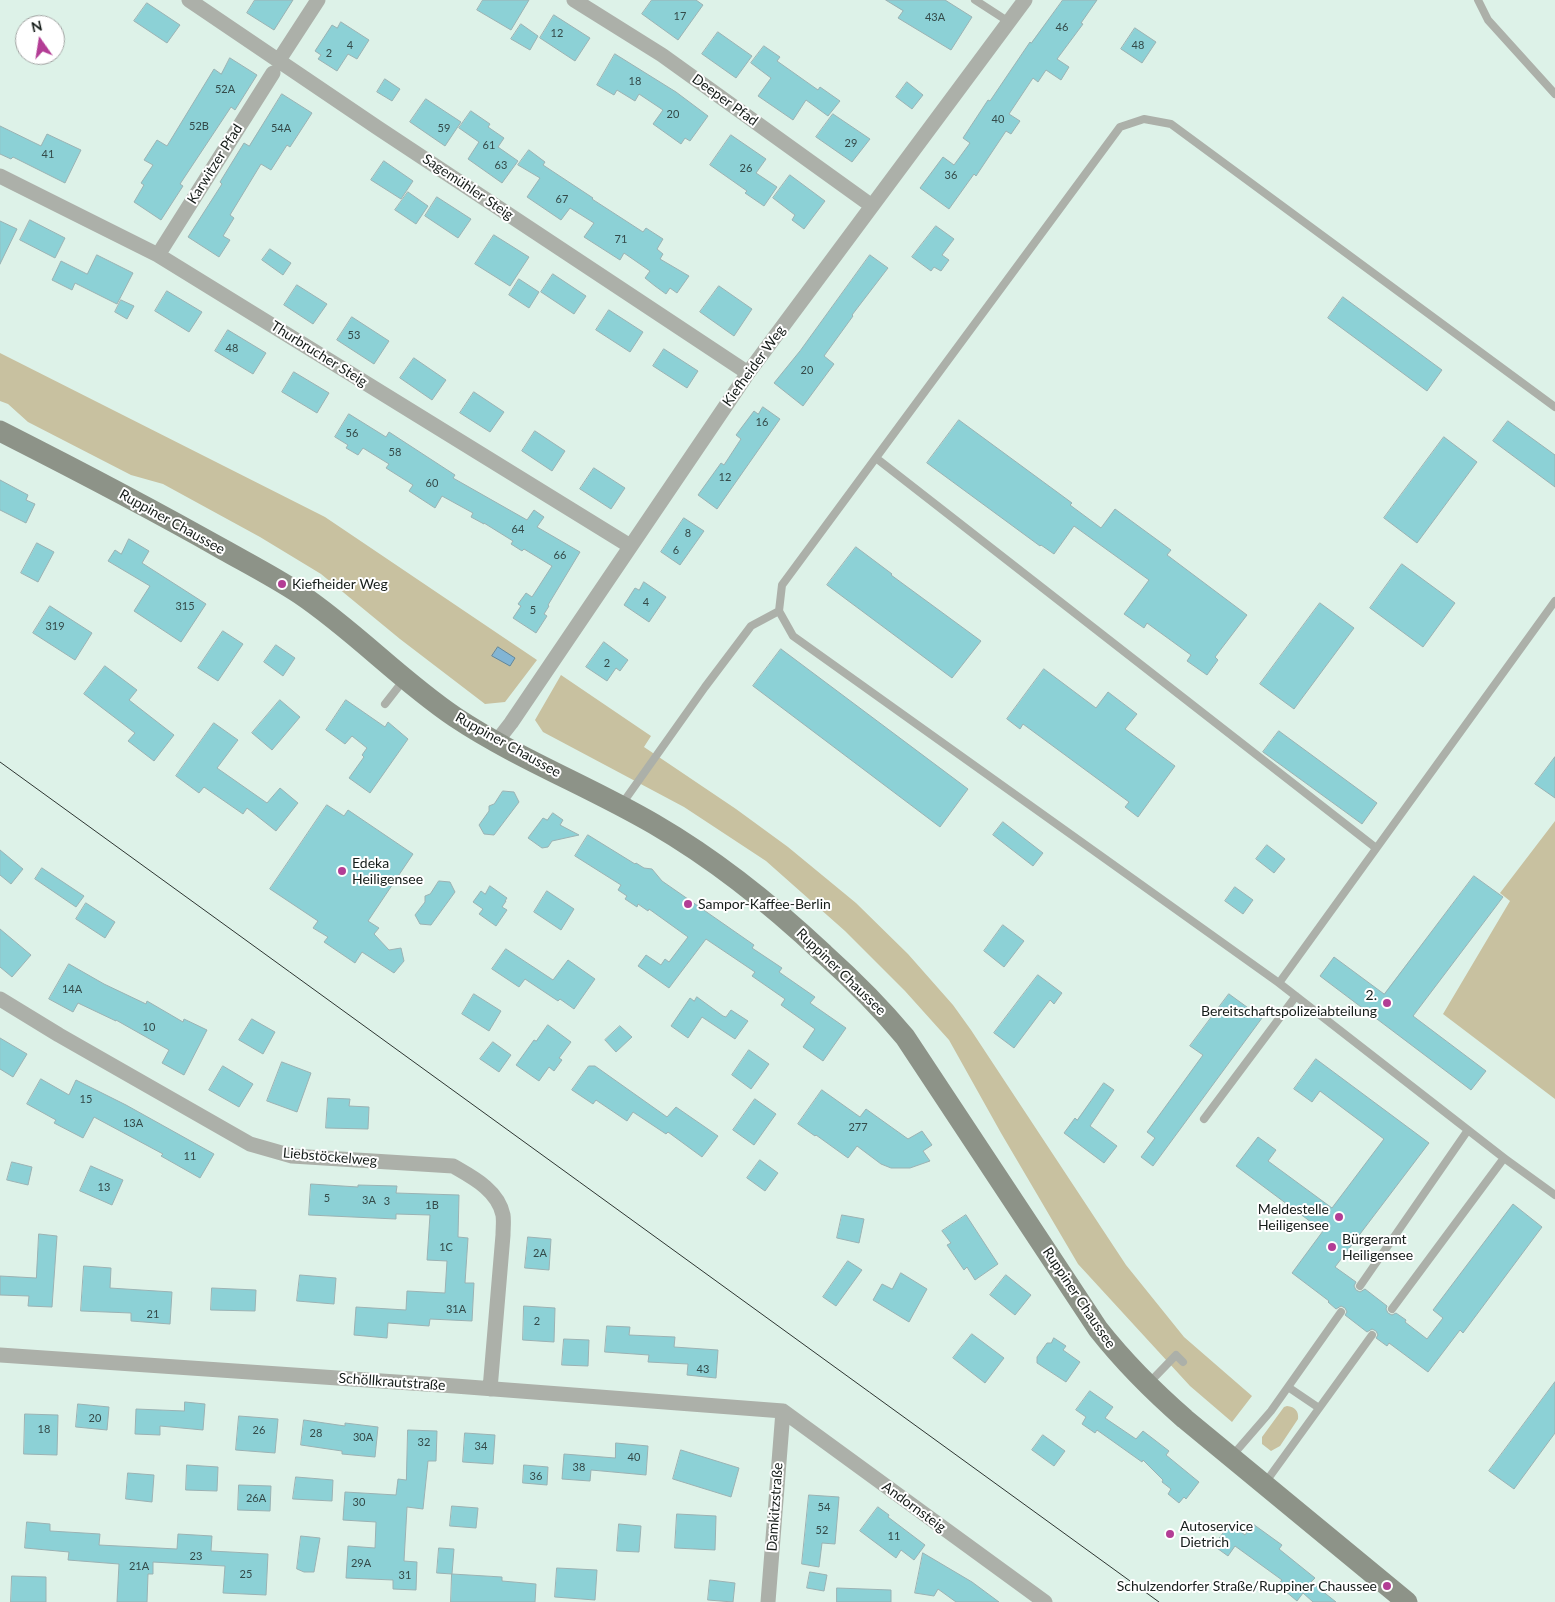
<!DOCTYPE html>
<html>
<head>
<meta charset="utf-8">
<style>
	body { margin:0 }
	#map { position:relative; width:1555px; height:1602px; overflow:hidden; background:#ddf2e8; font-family:Lato,sans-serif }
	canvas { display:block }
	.north { position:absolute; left:15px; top:15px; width:50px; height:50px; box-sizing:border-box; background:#fff; border:1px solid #a2a5a3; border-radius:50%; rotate:347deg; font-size:14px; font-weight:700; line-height:20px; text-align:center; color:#161d1a }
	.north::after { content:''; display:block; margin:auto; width:18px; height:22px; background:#b33d95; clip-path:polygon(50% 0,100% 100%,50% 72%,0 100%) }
</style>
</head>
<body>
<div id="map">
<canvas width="1555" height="1602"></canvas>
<div class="north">N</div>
</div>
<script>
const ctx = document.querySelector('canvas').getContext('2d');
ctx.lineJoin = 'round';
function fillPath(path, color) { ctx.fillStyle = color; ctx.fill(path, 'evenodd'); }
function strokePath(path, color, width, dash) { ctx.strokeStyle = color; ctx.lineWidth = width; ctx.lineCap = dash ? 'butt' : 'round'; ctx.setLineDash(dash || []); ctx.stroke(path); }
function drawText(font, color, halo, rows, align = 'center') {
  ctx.font = font + ' Lato,sans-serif'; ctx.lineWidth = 4; ctx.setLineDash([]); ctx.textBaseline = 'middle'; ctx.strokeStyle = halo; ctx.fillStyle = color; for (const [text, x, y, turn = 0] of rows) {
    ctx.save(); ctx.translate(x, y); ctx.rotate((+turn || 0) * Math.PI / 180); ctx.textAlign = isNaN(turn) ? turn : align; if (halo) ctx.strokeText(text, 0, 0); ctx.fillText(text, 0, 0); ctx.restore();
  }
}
fillPath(new Path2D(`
	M0,353l325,164 212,143 -32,42 -20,2 -85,-65 -79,-65 -61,-37 -97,-53 -32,-9 -103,-53 -20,-18 -8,-3z
	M561,675l90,61 -7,11 92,62 52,38 68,56 52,51 45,51 18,25 155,235 58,72 68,59 -20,26 -42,-36 -112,-122 -77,-131 -52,-93 -44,-49 -60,-60 -79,-70 -82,-54 -141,-75 -8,-12z
	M1555,821v278l-112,-85 67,-113 -10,-8z
	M1287,1406c8,1 12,5 11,13l-18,27 -9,5 -9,-7v-7l22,-30z`), '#c8c1a0');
const water = new Path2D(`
	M498,647l17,11 -5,8 -18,-10z`);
fillPath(water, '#82b5d4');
strokePath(water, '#62879c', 1);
const building = new Path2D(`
	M255,0h38l-19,30 -27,-17z
	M483,0h46l-18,30 -34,-20z
	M652,0h44l7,5 -25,35 -36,-26z
	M886,0h59l27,17 -21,33 -53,-32 5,-7z
	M1063,0h34l-16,23 2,1 -26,35 12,8 -8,13 -15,-10 -8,12 -5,-4 -24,36 11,7 -9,13 -5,-3 -30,45 -2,-2 -25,35 -29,-21 23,-31 11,8 16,-22 -7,-5 25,-38 2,1 40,-59 1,1z
	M147,3l33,22 -13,18 -33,-22z
	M554,15l36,23 -15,23 -35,-23z
	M341,22l28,18 -12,19 -9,-5 -11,17 -19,-12 3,-4 -6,-4 17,-26 5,3z
	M521,24l17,12 -8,14 -19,-11z
	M1135,28l21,14 -14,21 -21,-14z
	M718,32l34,24 -16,22 -34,-24z
	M764,46l16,11 -3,4 41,29 2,-3 20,14 -12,15 -22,-16 -13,20 -35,-24 13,-18 -20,-15z
	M615,54l61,38 32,24 -18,25 -5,-3 -4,6 -28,-20 10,-14 -24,-16 -4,7 -18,-11 -3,5 -17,-10z
	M230,58l27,17 -22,35 -4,-3 -51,77 3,2 -22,34 -27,-18 10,-17 -3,-2 12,-18 -9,-5 13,-20 10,6 47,-77 7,5z
	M385,79l15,10 -8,12 -15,-9z
	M907,82l16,13 -11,14 -16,-12z
	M282,94l30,19 -22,34 -3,-2 -16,25 -10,-6 -31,51 4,3 -11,18 7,4 -11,17 -31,-20 34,-53 -2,-2 24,-39 5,3z
	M426,99l35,23 -16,24 -35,-24z
	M471,111l19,13 -2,3 16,11 -6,9 20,14 -16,22 -34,-24 11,-17 -20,-14z
	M833,114l37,25 -18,23 -36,-25z
	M0,126l41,20 6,-12 34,16 -16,33 -52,-26 -2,2 -11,-5z
	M731,135l35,24 -10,14 21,14 -13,19 -19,-13 2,-2 -37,-26z
	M529,150l16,12 -2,3 50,33 -1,1 51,33 3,-4 17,11 -6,10 6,5 -3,5 29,17 -12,17 -7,-5 -4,6 -11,-8 -10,-8 5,-7 -26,-18 -4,7 -36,-23 10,-14 -24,-15 -9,12 -34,-23 13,-19 -22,-13z
	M384,161l29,20 -12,18 -30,-19z
	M790,175l35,26 -21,28 -12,-9 3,-5 -22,-17z
	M408,192l20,14 -12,18 -21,-14z
	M437,197l34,22 -13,19 -33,-22z
	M30,220l35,18 -10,20 -35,-18z
	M0,221l17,8 -17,35z
	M936,226l18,13 -12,16 7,5 -8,11 -7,-4 -3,4 -19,-14z
	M494,235l35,22 -19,29 -35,-22z
	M270,249l21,14 -8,12 -21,-15z
	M97,255l36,18 -16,31 -42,-21 -3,7 -20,-10 9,-19 26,13z
	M870,255l18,13 -36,47 1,1 -29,40 10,8 -31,42 -29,-23 26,-32z
	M553,274l33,22 -12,18 -33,-22z
	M519,279l20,13 -10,16 -20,-13z
	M297,285l30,19 -14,20 -29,-19z
	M719,286l33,23 -18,27 -34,-24z
	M167,291l35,21 -13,20 -34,-21z
	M1343,297l99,73 -15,21 -99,-73z
	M121,300l13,6 -7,13 -12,-7z
	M609,310l34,22 -13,20 -34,-22z
	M352,317l37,24 -15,23 -37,-24z
	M228,330l38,23 -13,21 -38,-23z
	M664,349l34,22 -11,17 -34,-22z
	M414,358l32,22 -14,20 -32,-22z
	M294,372l35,21 -12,20 -35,-21z
	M474,392l30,20 -14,20 -30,-19z
	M763,407l17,12 -63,90 -19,-14 23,-32 3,2 17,-26 -5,-4 18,-24 4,3z
	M349,414l37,23 3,-5 66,43 -2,3 74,42 7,-10 10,7 -7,10 43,25 -32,53 1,1 -5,8 3,2 -11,17 -23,-15 8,-12 -3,-2 8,-11 6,4 20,-31 -28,-17 -2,2 -11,-7 2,-3 -29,-18v1l-13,-7 2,-4 -31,-17 -7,12 -26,-17 4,-6 -27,-17 3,-4 -26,-16 -5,7 -12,-7 2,-3 -13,-8z
	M959,420l113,83 -2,2 31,23 14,-19 56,41 -4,5 80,60 -32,42 3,3 -11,15 -20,-14 4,-6 -44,-32 -3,5 -20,-14 25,-34 -75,-54 -20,28 -13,-9 -1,1 -113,-83z
	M1508,421l47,34v32l-62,-46z
	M535,431l30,20 -13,20 -30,-20z
	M1444,437l33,25 -60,81 -33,-25z
	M594,468l31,20 -14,21 -31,-20z
	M0,480l28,15 -2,5 9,4 -9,19 -26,-13z
	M684,518l20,13 -24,34 -19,-13z
	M129,539l20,12 -7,12 64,41 -25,38 -47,-31 16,-25 -42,-25 7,-11 6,4z
	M37,543l17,9 -16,30 -17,-9z
	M856,547l36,27 -1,1 90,66 -29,37 -125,-93z
	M1402,564l53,39 -32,44 -53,-39z
	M644,582l22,15 -17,25 -25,-17 11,-17 4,2z
	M1320,603l34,25 -60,81 -34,-25z
	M50,606l42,27 -17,27 -42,-27z
	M223,631l20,13 -25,37 -20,-13z
	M604,642l24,18 -8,11 -4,-3 -9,13 -21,-14z
	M276,645l19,13 -12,18 -19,-14z
	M781,649l187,140 -28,38 -187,-141z
	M105,666l32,24 -8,10 45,35 -20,26 -26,-20 7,-8 -51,-39z
	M1044,669l52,39 12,-16 29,22 -12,15 50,37 -37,51 -13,-10 4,-5 -106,-78 -3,5 -13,-10z
	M280,700l20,17 -28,33 -20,-17z
	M346,700l39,27 3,-5 20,17 -38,54 -21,-15 15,-21 -2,-2 5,-7 -15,-12 -7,8 -19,-14z
	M214,723l24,17 -21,28 50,35 13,-15 18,15 -22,28 -29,-23 -4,6 -39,-27 -5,6 -23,-17z
	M1279,731l98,72 -15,21 -99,-72z
	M1555,757v41l-20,-14z
	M503,791l11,1 5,10 -25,33 -10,-1 -5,-9 10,-14v-5l5,-2z
	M327,805l17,11 4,-6 65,44 -45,67 11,7 -5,6 15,16 12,-2 3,13 -10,12 -32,-21 -7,11 -31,-21 4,-5 -15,-9 5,-7 -48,-32z
	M553,813l10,7 -3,5 19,10 -27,6 -4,6 -6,1 -14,-10 15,-20 4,2z
	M1003,822l40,31 -10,13 -40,-31z
	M588,835l47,29 1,-1 8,5 8,1 10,12 92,64 -2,3 30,20 -3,4 36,25 -5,6 36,25 -23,33 -20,-14 12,-18 -34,-24 4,-6 -33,-23 3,-4 -49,-33 -37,49 -31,-22 8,-11 15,10 4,-6 4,3 19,-25 -39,-28 -1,2 -10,-7 -1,3 -12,-8 2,-3 -9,-6 3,-5 -46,-29z
	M1267,845l18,14 -11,14 -18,-14z
	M0,850l23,19 -12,15 -11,-9z
	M42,868l42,28 -8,11 -41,-28z
	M1474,876l29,21 -90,119 73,55 -15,19 -151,-114 14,-19 50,37z
	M439,881l11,1 5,10 -24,33 -11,-1 -5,-9 10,-13v-6l5,-2z
	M490,886l17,12 -2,3h1l-4,6 5,3 -11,16 -17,-12 4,-5 -10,-7 8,-11 4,3z
	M1235,887l18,13 -10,14 -18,-13z
	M547,891l27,18 -13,21 -27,-18z
	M86,903l29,19 -10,16 -29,-19z
	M1003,925l21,16 -20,26 -20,-16z
	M0,929l31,26 -19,22 -12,-10z
	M506,949l47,31 15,-20 27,19 -21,30 -14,-10 -2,2 -33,-22 -6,8 -27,-18z
	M69,964l35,20 42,20 1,-3 36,21 1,-3 23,11 -23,45 -22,-12 7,-13 -53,-30v1l-38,-18 -5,9 -24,-13z
	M1038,975l24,18 -8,11 -4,-4 -36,48 -20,-15z
	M474,994l27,17 -12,20 -27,-17z
	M1229,994l33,24 -109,148 -12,-9 14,-19 -8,-6 56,-77 -13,-9z
	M697,997l26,19 3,1 5,-7 17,11 -13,18 -33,-22 -14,21 -17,-12 19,-28 4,3z
	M252,1019l23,13 -12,22 -24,-14z
	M548,1025l23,17 -12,16 3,2 -8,11 -5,-4 -10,14 -23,-16 18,-25 2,1z
	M620,1026l12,11 -16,15 -11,-12z
	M0,1038l27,16 -14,23 -13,-8z
	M493,1042l18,13 -12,17 -19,-13z
	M749,1050l20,14 -18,25 -19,-14z
	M1316,1059l113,84 -94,124 21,15 -2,4 2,4 4,2 5,-3 22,17 -1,3 2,4 4,2 4,-2 10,7 -1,2 22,17 16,-21 -10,-8 80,-106 29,23 -79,106 -3,-3 -32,42 -39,-29 -2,3 -11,-8 2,-3 -2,-4 -4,-2 -5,3 -22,-17 2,-3 -2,-4 -4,-2 -5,3 -8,-7 1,-1 -37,-28 31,-42 -87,-65 22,-29 18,13 -8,11 64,47 52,-69 -64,-48 -8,11 -18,-13z
	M282,1062l29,11 -14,39 -30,-11z
	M223,1066l30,18 -14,23 -30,-17z
	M589,1066h6l72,51 9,-10 42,29 -16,21 -34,-25 -2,2 -33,-22 -6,9 -31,-21 -3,4 -21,-14z
	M41,1079l28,16 7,-15 50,25 88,49 -14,24 -39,-22 2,-2 -69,-37 -11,21 -29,-15 2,-3 -29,-16z
	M1104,1083l10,7 -24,36 27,20 -13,17 -40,-30 11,-15 2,2z
	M822,1090l38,27 6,-8 42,30 14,-8 10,14 -9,6 7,10 -20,7h-19l-10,-4 -24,-18 -9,12 -32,-23 -1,1 -17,-12z
	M328,1098l22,1 -1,7 20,1 -1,22 -42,-1z
	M755,1099l21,15 -22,31 -21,-15z
	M760,1160l18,13 -13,18 -18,-13z
	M12,1162l20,5 -4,18 -21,-5z
	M91,1166l32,14 -11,25 -32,-14z
	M311,1184l47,3v-2l39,1 -1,7 63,2 -1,42 10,1 -3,45h9l-2,38 -42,-2 -1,7 -41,-3 -1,15 -33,-3 2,-28 50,3 1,-19 38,2 2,-32 -20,-1 3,-45 -34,-1v5l-87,-4z
	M842,1215l22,4 -5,24 -22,-5z
	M966,1215l32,49 -23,16 -8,-13 -3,3 -17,-25 4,-2 -9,-12z
	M39,1234l18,2 -5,71 -24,-1 1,-10 -29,-1v-19l36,2z
	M528,1237l23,2 -2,31 -24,-2z
	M848,1261l14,9 -26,36 -13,-9z
	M84,1266l27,2 -1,20 62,4 -2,32 -39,-3v-8l-50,-2z
	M901,1273l26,16 -18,33 -36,-22 9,-16 10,5z
	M300,1275l36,3 -2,26 -37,-3z
	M1006,1275l25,20 -16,20 -25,-20z
	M212,1288l44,2 -1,21 -44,-1z
	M524,1306l31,2 -1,34 -31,-2z
	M607,1326l23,1 -1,8 46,2 -1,10 44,3 -2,28 -29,-3 1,-11 -40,-2 1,-7 -44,-3z
	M972,1334l32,24 -19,25 -32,-25z
	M1054,1338l12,8 -3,4 17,12 -14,20 -29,-19v-6l10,-14h4z
	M564,1339l25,1 -1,26 -26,-1z
	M1555,1382v51l-41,56 -25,-18z
	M1090,1391l23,16 -8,11 31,21 7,-8 26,20 -3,4 33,27 -13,17 -2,-2 -5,6 -11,-9 3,-5 -9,-7 1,-2 -20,-20 -1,2 -45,-32 -2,3 -13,-9 4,-7 -10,-7z
	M185,1402l20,2 -2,26 -43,-4v9l-25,-1 1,-25 48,2z
	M78,1404l31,3 -2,23 -31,-3z
	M25,1414l33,1 -1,40 -33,-1z
	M239,1416l39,3 -3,34 -39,-3z
	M304,1420l41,6v-3l33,4 -3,30 -33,-3v-3l-41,-6z
	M408,1430l29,1 -1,30h-8l-5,48 -16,-2 -3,54 13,1 -1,28 -23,-1v-9l-47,-2 2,-32 27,2 1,-26 -33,-2 2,-28 51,3 2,-16 8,1z
	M465,1433l30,2 -2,29 -30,-2z
	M1043,1435l22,16 -11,15 -22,-16z
	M616,1443l32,3 -2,29 -55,-5 -1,11 -28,-2 2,-25 51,4z
	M681,1450l58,18 -8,29 -58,-18z
	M187,1465l31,2 -1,24 -31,-1z
	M524,1465l24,2 -1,18 -24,-2z
	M128,1473l26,2 -2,27 -26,-3z
	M296,1477l37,3 -1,21 -39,-2z
	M239,1485l32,1 -1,25 -32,-1z
	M809,1495l30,2 -4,47 -13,-1 -3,24 -17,-3z
	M452,1506l26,2 -2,20 -26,-2z
	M878,1507l11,8 -1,2 37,28 -11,15 -13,-10 -5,8 -36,-27z
	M677,1514l39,2 -1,34 -40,-2z
	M27,1522l23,2v7l50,3 -1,11 78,4 1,-15 34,2 -1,15 57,3 -2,41 -43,-2 2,-27 -72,-4v12h-5l-1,28h-30l2,-38 -51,-4 1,-8 -44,-4z
	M619,1524l22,2 -2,26 -22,-1z
	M1230,1524l15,11 8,-11 29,21 -3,4 36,29 -4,4 25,20h-23l-10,-9 -6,8 -19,-16 4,-5 -47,-34 -7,10 -14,-10z
	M301,1536l19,2 -6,34h-10l-7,-3z
	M439,1548l15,1 -2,25 -15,-1z
	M923,1553l49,29 27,20h-43l-18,-13 -4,7 -19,-3z
	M557,1568l40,2 -2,30 -40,-3z
	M810,1572l17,3 -3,16 -17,-3z
	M452,1574l50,3v4l34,3 -1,18h-84z
	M12,1576l34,1v25h-35z
	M710,1580l25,3 -2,19 -25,-2z
	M837,1588l54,2v12h-54z`);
fillPath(building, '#8cd1d6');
strokePath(building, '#9bb2b3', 1);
strokePath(new Path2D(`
	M975,0l34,22
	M1478,0l10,20 67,74
	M876,458l500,390
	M385,704l18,-23
	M622,804l83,-117 46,-61 28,-15
	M1279,983l-486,-347 -14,-25 3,-26 338,-458 24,-8 27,5 384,283
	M1204,1119l92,-123
	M1468,1130l36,28
	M1360,1286l108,-156 -189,-147 276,-382
	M1392,1309l112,-151 51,37
	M1149,1383l27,-28 7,7
	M1288,1387l31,21
	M1232,1456l39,-45 70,-99
	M1265,1483l107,-148`), '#acb0a9', 8);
strokePath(new Path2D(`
	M189,0l189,128 370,245
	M574,0l88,55 210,151
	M279,60l39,-60
	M0,176l158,79 472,291
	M158,255l115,-182
	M497,741l14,-18 237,-350 277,-373
	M0,999l59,36 191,109 42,12 161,10c19,11 45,24 50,49 1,6 0,13 0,20l-13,154
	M0,1355l455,31 328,25
	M783,1411l262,191
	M768,1602l15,-191`), '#acb0a9', 15);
strokePath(new Path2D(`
	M0,431c75,38 150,77 224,119 25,14 52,28 76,44 55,37 100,86 155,123 63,42 134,69 199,107 62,36 118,81 170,130 29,26 56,53 81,83l193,292c26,33 55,62 87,90l222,183`), '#8d9388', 21);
strokePath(new Path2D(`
	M0,762l1159,840`), '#2d3531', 1);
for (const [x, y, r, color] of [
	[282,584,5,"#b33d95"],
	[342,871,5,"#b33d95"],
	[688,904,5,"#b33d95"],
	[1387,1003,5,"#b33d95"],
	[1339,1217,5,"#b33d95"],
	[1332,1247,5,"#b33d95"],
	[1170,1534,5,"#b33d95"],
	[1387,1586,5,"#b33d95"]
]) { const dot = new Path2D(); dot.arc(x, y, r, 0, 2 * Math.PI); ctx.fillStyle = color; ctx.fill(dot); strokePath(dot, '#fff', 2); }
drawText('11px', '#344a49', null, [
	["17",680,16],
	["43A",935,17],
	["46",1062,27],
	["12",557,33],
	["4",350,45],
	["48",1138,45],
	["2",329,53],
	["18",635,81],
	["52A",225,89],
	["20",673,114],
	["40",998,119],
	["52B",199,126],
	["54A",281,128],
	["59",444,128],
	["29",851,143],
	["61",489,145],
	["41",48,154],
	["63",501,165],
	["26",746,168],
	["36",951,175],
	["67",562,199],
	["71",621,239],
	["53",354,335],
	["48",232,348],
	["20",807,370],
	["16",762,422],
	["56",352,433],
	["58",395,452],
	["12",725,477],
	["60",432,483],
	["64",518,529],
	["8",688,533],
	["6",676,550],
	["66",560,555],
	["4",646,602],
	["315",185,606],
	["5",533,610],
	["319",55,626],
	["2",607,663],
	["14A",72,989],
	["10",149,1027],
	["15",86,1099],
	["13A",133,1123],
	["277",858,1127],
	["11",190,1156],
	["13",104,1187],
	["5",327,1198],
	["3A",369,1200],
	["3",387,1201],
	["1B",432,1205],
	["1C",446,1247],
	["2A",540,1253],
	["31A",456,1309],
	["21",153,1314],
	["2",537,1321],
	["43",703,1369],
	["20",95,1418],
	["18",44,1429],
	["26",259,1430],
	["28",316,1433],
	["30A",363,1437],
	["32",424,1442],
	["34",481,1446],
	["40",634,1457],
	["38",579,1467],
	["36",536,1476],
	["26A",256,1498],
	["30",359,1502],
	["54",824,1507],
	["52",822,1530],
	["11",894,1536],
	["23",196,1556],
	["29A",361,1563],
	["21A",139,1566],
	["25",246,1574],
	["31",405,1575]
]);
drawText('14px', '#161d1a', '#fff', [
	["Deeper Pfad",725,100,36],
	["Karwitzer Pfad",215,164,-58],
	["Sagemühler Steig",468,187,34],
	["Thurbrucher Steig",319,354,32],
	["Kiefheider Weg",754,366,-54],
	["Ruppiner Chaussee",172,522,29],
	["Ruppiner Chaussee",508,745,29],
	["Ruppiner Chaussee",841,972,44],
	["Liebstöckelweg",330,1157,5],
	["Ruppiner Chaussee",1079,1298,56],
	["Schöllkrautstraße",392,1382,4],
	["Damkitzstraße",775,1507,-86],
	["Andornsteig",914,1507,36]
]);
drawText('14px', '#161d1a', '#fff', [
	["Kiefheider Weg",292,584],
	["Edeka",352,863],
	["Heiligensee",352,879],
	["Sampor-Kaffee-Berlin",698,904],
	["2.",1377,995,"right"],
	["Bereitschaftspolizeiabteilung",1377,1011,"right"],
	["Meldestelle",1329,1209,"right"],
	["Heiligensee",1329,1225,"right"],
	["Bürgeramt",1342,1239],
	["Heiligensee",1342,1255],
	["Autoservice",1180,1526],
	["Dietrich",1180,1542],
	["Schulzendorfer Straße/Ruppiner Chaussee",1377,1586,"right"]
], 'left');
</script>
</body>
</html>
